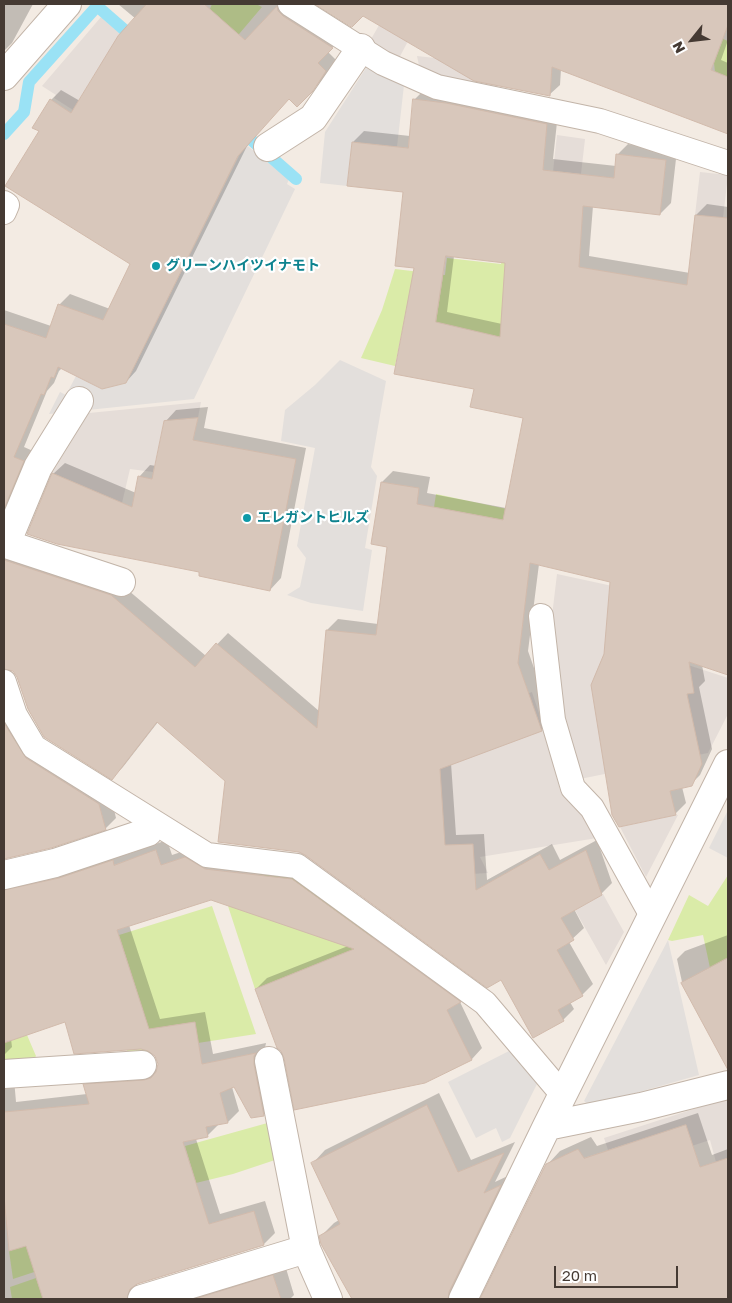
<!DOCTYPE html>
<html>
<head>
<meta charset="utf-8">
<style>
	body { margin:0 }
	#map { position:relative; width:732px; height:1303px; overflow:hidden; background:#f3ebe3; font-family:"Golos Text",sans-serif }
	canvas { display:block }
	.frame { position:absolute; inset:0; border:5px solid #453a33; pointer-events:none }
	.north { position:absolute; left:667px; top:15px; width:50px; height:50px; -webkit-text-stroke:4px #fff; paint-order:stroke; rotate:241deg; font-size:14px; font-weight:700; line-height:20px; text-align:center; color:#453a33 }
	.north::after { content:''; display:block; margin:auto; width:18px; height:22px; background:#453a33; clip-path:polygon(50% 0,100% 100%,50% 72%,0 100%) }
	.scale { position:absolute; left:554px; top:1266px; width:124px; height:22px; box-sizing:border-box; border:2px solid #453a33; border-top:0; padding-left:6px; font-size:15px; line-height:18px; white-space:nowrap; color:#453a33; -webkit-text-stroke:4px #fff; paint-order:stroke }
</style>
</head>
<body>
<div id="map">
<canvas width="732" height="1303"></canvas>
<div class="frame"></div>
<div class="north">N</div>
<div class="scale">20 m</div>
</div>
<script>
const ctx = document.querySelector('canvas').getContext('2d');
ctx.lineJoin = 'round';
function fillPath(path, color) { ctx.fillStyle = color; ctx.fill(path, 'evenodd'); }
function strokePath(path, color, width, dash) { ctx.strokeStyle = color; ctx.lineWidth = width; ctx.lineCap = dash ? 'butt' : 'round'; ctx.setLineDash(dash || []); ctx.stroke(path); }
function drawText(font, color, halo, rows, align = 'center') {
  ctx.font = font + ' "Golos Text","Noto Sans JP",sans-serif'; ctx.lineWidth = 4.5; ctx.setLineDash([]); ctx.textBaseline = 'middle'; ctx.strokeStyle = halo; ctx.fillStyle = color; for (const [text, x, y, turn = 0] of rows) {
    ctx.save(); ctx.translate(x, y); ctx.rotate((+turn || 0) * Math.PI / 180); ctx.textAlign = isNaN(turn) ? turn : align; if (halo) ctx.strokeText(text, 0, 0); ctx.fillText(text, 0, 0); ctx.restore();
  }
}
fillPath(new Path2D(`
	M387,11l28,17 -17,32 -28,-19z
	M101,17l39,34 -41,16 -26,43 -19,-12 2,-3 -14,-9z
	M503,38l-6,54 -76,-17 -4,-19 63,7z
	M557,135l28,4 -4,35 -28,-3z
	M700,172l28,3 -5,43 -28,-3z
	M201,402l-3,16 -34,3 -11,51 -23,-3 -8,34 -70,-30 37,-60z
	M557,574l60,13 62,75 49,16v36l-20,39 -128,26 -26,-88 -2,-75z
	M532,692l13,39 15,59 23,23 14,25 -117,19 8,16 -111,7 -30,10 -49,-33 -5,-36 139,-92z
	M676,815h2l-32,62 -26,-50z
	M603,894l21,38 -18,33 -31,-55z
	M728,1098v60l-12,4 -6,-22 -18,6 -7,-21 -77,25 -4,-12z`), '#e5ddd8');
fillPath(new Path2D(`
	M212,4h44l6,3 -28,33 -16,-24 -8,-7z
	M723,39l5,2v36l-13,-5 -1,-9z
	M435,133l110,13 -14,104 -31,87 -67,-14 -26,-15 -12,58 -34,-8 21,-48 13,-41 50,6 2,-17 54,6 4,-43z
	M436,494l85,18 -1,11 -86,-16z
	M247,870l47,4 81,60 -12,16 -14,1 -94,38 -27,-83 53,-24z
	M728,875v83l-18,10 -7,-33 -31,6 -4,-1 21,-45 19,11z
	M212,906l44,128 -58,9 -4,-21 -26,4 -12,27 -28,1 -6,-20 22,-20 -25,-79z
	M27,1035l9,21 -6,8 -26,1v-23z
	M271,1122l7,37 -45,15 -37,9 -11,-37z
	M78,1229l8,26 -73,24 -4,-28z
	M36,1278l7,21h-31l-2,-12z`), '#daeba8');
fillPath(new Path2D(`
	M366,68l38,17 -7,62 -45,-5 -5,44 -27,-3 5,-51z
	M245,144l44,35 -2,5 8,5 -101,210 -145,15 11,-22 6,3 10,-19 26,13 24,-6z
	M340,360l46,21 -15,86 6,9 -12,72 7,2 -9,61 -52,-8 -24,-8 13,-8 6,-29 -9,-12 18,-98 -34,-7 4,-31 30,-25z
	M728,810v48l-19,-10z
	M668,940l31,135 -109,31 -6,-5z
	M511,1050l27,32 -28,56 -8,4 -6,-14 -20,10 -28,-56z`), '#e3dfdc');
fillPath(new Path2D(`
	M4,4h29l-21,39 -8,8z
	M118,4h174l50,33 -14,15 8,8 -13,19 -26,26 -8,-7 -41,46 -112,227 -10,11 -64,-14 -3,3 -5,12 -7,8 -23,56 9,4 -23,55 -6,7v-203l47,16 8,-21 11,-11 40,15 22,-45 -92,-133 11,-31 10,-10 19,11 56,-82z
	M318,4h410v36l-7,20 7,3v69l-167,-63 -1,16 -11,10 -186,-80 -11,11z
	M425,89l133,24 -5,46 63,7 1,-11 11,-11 49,6 -6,53 -11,11 -67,-8 -4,50 101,17 6,-58 11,-11 21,3v466l-26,-8 3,16 -6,6 13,62 -12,26 -11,11 -7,1 4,16 -11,11 -69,-160 5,-73 -72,-17 -11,87 24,68 -11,11 -90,33 5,72 28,-1 3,46 65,-36 8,16 37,-20 15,43 -11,11 -27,15 10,19 -15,14 24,42 -11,11 -12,7 4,7 -11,11 -61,-42 -275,-197 -69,-59 -35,45 -11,11 -98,-108 -10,-2v-127l118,44 84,71 22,-23 91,78 8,-81 11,-11 40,5 10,-78 -6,-64 11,-11 37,6 -3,16 79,15 18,-91 -49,-29 -80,-15 21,-106 -11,-76 -52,-49 11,-11 46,5 4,-36zM454,256l53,6 -5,62 -55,-12z
	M208,407l-4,21 102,20 -25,130 -11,12 -69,-18 -148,-98 12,-11 71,30 3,-16 11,-12 6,1 9,-44 11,-12z
	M4,682l29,61 77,50 6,25 -11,11 -55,18 -46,11z
	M167,840l5,15 24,-8 107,22 168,122 -11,11 22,46 -10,11 -48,23 -139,-25 -29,-68 11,-11 81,-32 -137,-47 -82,26 31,94 45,-7 8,42 53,-11 -2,9 10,52 -11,11 -29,-30 -2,2 7,24 -11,11 -10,2v1l-11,11 -11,3 24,75 45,-13 10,32 -11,11 -127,39 1,10 4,6h-138v-225l10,5 2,23 71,-8 -2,-9 10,-11 60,-4 3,-1 1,-6 -3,-7 -6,-6 -85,-29 -54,18 1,8 -8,8v-180l120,-25 1,5z
	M728,935v118l-7,4 -39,-75 -5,-23 8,-8z
	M439,1093l32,67 44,-18 -20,40 17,-8 -44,125h-97l11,-23 -61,-40 13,-13 5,-3 -26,-57 12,-13z
	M698,1113l14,42 16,-6v150h-246l65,-134 13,-14 31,-14 6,9z
	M285,1265l9,30 -4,4h-118z`), '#0003');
strokePath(new Path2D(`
	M97,6l39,34
	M240,130l56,49
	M4,134l20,-22 5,-30 70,-78`), '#9ae2f5', 12);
const building = new Path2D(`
	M147,4h57l41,36 32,-34 1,5 5,5 50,32 -15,15 8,8 -13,20 -16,16 -8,-8 -51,57 -112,227 -24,6 -44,-22 -4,11 -3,-1 -7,18 -3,-1 -27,63 10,4 -20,48v-185l42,14 12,-34 45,16 27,-56 -125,-78 34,-55 -7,-3 18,-29 21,14 47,-77z
	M315,4h413v21l-17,45 17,7v57l-176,-67 -2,29 -76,-15 -111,-65 -11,11z
	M413,99l33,4 101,21 -4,46 71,8 2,-24 50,6 -6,55 -77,-9 -4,61 108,18 8,-70 33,3v457l-39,-13 5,31 -7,1 15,70 -10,22 -22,5 6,24 -57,12 -7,-12 -21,-130 13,-31 6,-72 -80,-19 -12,100 24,68 -102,38 5,76 28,-1 3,46 64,-36 9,16 37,-20 16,45 -41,23 13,22 -17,10 26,46 -25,14 6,11 -31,17 -32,-58 -14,8 -182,-133 -6,-3 -81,-10 7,-61 -68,-59 -45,58 -68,-43 -16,-28 -11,-32 -4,-6 -9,-2v-109l107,35 84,72 21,-24 101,85 9,-98 50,5 11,-88 -16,-3 10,-62 38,6 -2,16 86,16 20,-102 -53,-11 4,-18 -80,-15 20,-106 -19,-2 8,-74 -56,-6 5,-44 56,6zM446,256l59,7 -5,74 -64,-15z
	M198,418l-5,22 103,19 -26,132 -71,-15v-4l-142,-28 -30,-10 25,-61 80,34 6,-31 14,3 12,-58z
	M4,723l22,35 73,46 7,26 -55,18 -47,11z
	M156,850l5,15 24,-8 20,12 87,10 169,123 -14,8 25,50 -47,23 -131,27 -10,-52 -3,-7 -4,-3 -22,-59 99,-40 -143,-49 -94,30 32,99 46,-7 7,42 54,-11 -2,3v8l10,52 -13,2 -17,-31 -14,6 8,30 -22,4 2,10 -25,5 26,82 45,-13 10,34 -127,39 -7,5 -3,10h-84l-17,-53 -17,5 -5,-55v-84l85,-8 -6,-20 61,-4 7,-2 5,-6 2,-8 -3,-8 -7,-5 -7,-2 -67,5 -9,-32 -61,21v-153l55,-12 54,-18 1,5z
	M728,958v112l-47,-87z
	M427,1105l31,67 46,-19 -20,40 17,-8 -52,107 -1,7h-96l-31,-55 -2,-8 21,-12 -29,-61z
	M686,1125l14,42 28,-9v141h-248l66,-135 32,-15 6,9z
	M273,1275l8,24h-86z`);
fillPath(building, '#d8c7bb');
strokePath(building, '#d1baab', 1);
const service = new Path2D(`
	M290,4l93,59 54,24 163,34 128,42
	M4,203l3,2 -3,7
	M541,616l12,104 20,68 19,20 60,108
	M4,682l11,33 19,32 173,108 90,11 188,137 78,92`);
const minor = new Path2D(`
	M4,76l63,-72
	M268,147l45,-29 48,-70
	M79,401l-41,66 -32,77 115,38
	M4,875l51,-12 93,-31
	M269,1061l37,188 22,50
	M4,1074l138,-9
	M547,1126l94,-19 87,-22
	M142,1299l164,-50
	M463,1299l84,-173 181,-362`);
strokePath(service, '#c2b4a8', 26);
strokePath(minor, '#c2b4a8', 30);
strokePath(service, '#fff', 24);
strokePath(minor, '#fff', 28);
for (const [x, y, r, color] of [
	[156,266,5,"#0f9aa8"],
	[247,518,5,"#0f9aa8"]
]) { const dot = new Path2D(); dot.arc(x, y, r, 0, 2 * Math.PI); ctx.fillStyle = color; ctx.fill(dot); strokePath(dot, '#fff', 2); }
drawText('bold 14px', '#0d838f', '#fff', [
	["グリーンハイツイナモト",166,266],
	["エレガントヒルズ",257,518]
], 'left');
</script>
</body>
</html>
